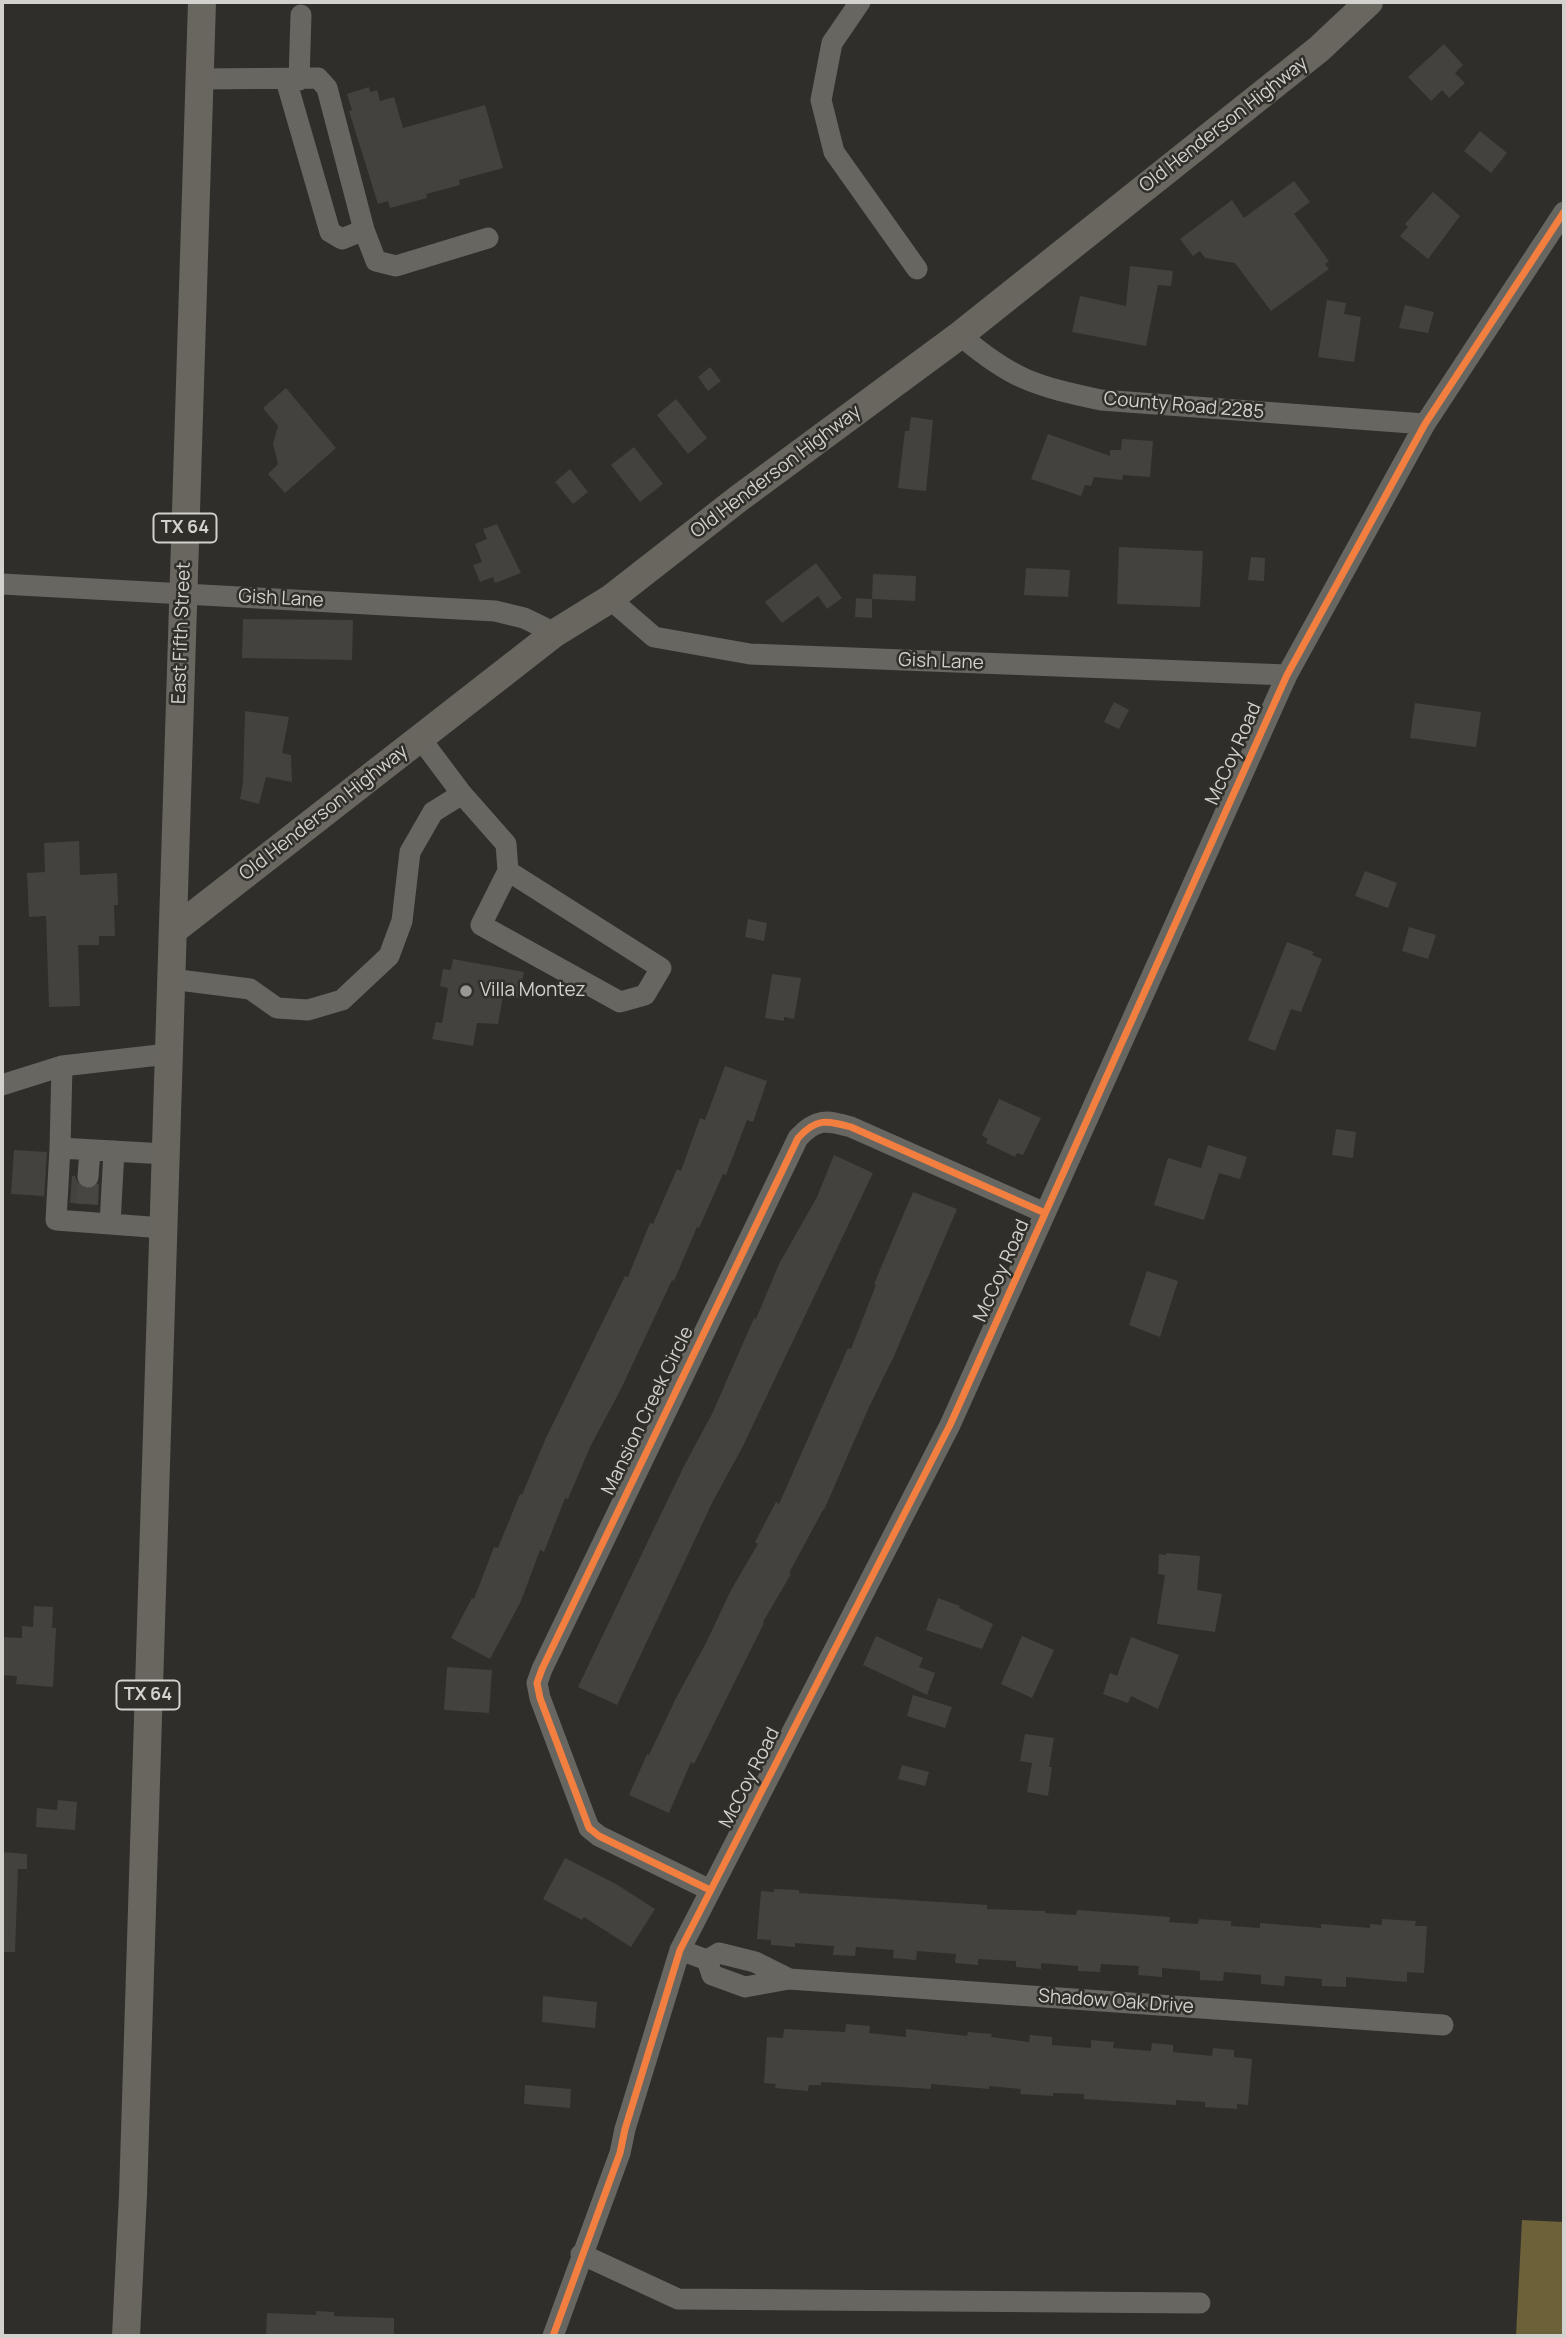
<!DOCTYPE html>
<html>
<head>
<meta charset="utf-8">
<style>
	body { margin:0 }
	#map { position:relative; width:1566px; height:2338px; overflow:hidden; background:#2f2e2a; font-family:Manrope,sans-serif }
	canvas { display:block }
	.frame { position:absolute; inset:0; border:4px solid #d2d1cd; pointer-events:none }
</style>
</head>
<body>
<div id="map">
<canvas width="1566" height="2338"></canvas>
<div class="frame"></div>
</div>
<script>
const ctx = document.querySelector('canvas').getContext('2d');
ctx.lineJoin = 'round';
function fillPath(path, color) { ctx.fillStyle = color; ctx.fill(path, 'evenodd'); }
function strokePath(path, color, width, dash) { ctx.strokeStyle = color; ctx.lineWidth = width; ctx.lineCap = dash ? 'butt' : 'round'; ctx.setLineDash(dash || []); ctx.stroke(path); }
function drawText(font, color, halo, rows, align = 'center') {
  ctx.font = font + ' Manrope,sans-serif'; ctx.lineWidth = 5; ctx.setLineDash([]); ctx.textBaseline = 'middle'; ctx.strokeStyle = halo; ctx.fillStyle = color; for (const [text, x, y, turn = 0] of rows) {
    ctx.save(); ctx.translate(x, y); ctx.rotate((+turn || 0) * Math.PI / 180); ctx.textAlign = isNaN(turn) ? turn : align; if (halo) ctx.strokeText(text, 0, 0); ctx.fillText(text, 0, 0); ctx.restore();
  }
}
fillPath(new Path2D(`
	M1522,2220l42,2v114h-48z`), '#6d613a');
fillPath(new Path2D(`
	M1444,44l19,21 -8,8 10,10 -16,15 -7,-8 -11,11 -23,-24z
	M369,87l1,5 7,-2 3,11 14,-4 9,31 82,-23 18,63 -44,12 1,5 -34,9 1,4 -37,10 -2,-7 -10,3 -29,-93 3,-1 -5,-16z
	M1480,131l27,22 -16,20 -27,-22z
	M1294,181l16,21 -16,12 35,47 -4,3 4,5 -58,42 -36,-48 -30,-5 -5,-7 -7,5 -13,-17 52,-39 12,18z
	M1433,192l27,24 -32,43 -28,-23 8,-9 -3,-3z
	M1130,266l43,5 -2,15 -13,-1 -12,61 -74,-14 8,-36 46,10z
	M1327,300l19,3 -2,11 17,3 -7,45 -36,-5z
	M1405,305l29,7 -6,21 -29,-5z
	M710,367l11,14 -13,10 -10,-14z
	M286,388l50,60 -51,45 -17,-19 10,-10 -5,-20 5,-18 -15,-18z
	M676,399l31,39 -19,16 -31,-39z
	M911,417l22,3 -7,71 -28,-3 7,-57h4z
	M1048,434l62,22v-6h11l1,-11 31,2 -3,36 -27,-2 -1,5 -28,-3 -3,9 -6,-1 -4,11 -50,-17z
	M634,447l29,37 -23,18 -29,-37z
	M570,469l18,23 -15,12 -18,-22z
	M497,524l24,49 -26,10 -2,-6 -13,5 -7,-17 9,-3 -7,-18 12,-5 -4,-10z
	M1119,547l84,4 -3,56 -83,-3z
	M1251,557l14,1 -1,23 -16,-1z
	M816,563l26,35 -15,11 -9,-13 -36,27 -17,-21z
	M1026,568l44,2 -2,27 -44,-2z
	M873,574l43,2 -1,25 -43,-2v19l-17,-1 1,-19 16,1z
	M243,619l110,1 -1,40 -110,-2z
	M1114,702l15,8 -10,19 -15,-7z
	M1415,703l66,9 -5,35 -66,-9z
	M245,711l44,6 -7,36 9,2 1,27 -26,-5 -7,27 -19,-5 3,-16z
	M79,841l1,34 37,-2 1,32h-4l1,31h-16v9h-21l2,61 -31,1 -3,-91 -17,1 -2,-44 18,-1 -1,-29z
	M1365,871l32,12 -9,25 -33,-12z
	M748,919l19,4 -3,18 -19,-4z
	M1409,927l27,8 -8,24 -26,-8z
	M1287,942l27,10 -2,3 10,4 -21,53 -10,-3 -16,42 -27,-11z
	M453,959l71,13 -5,26 -16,-2 -5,28 -21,-1 -4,23 -41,-7 4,-17 6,1 6,-35 -8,-2 3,-17 8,1z
	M772,974l29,4 -7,41 -10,-2v4l-19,-3z
	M725,1066l42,15 -14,41 -6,-2 -21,55 -3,-1 -24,54 -2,-1 -23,54 -2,-1 -52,111 -29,54 -23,54 -3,-1 -21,54 -4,-2 -19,51 -31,58 -39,-21 21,-40 2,1 20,-52 4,1 22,-54 2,1 23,-55 80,-164 3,1 22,-54 3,1 24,-55 4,2 19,-53 5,2z
	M999,1099l42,19 -18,37 -6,-2 -2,4 -29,-14 2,-4 -6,-4z
	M1336,1129l20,3 -3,26 -21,-3z
	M1208,1145l39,12 -7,22 -21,-6 -15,47 -50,-15 14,-47 33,10z
	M14,1150l33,2 -3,46 -1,-2 -32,-2z
	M834,1155l39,18 -131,275 -29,53 -96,204 -39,-18 106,-221 28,-52 42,-96 2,1 23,-55 38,-67z
	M72,1176h3l5,11 6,3 7,-1 6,-5 -1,21 -28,-2z
	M913,1192l44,17 -63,147 -25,51 -45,103h-1l-34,63 2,1 -28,48 1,1 -70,141 -3,-2 -22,51 -40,-18 18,-41 2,1 27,-57 30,-55 25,-53 27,-46 -3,-2 21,-40 3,2 69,-156 3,1 25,-64 -2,-1z
	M1147,1271l31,10 -18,56 -31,-12z
	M1166,1553l34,3 -3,34 25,4 -7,38 -58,-8 8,-49 -7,-1 1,-20 7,1z
	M938,1598l22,8 -1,2 34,16 -11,25 -56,-19z
	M34,1606l19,1 -1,21h4l-3,59 -37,-3 1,-8 -15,-1v-38l20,1v-12l11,1z
	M876,1636l47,22 -4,9 16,6 -8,22 -64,-30z
	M1022,1636l32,14 -22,48 -31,-14z
	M1131,1637l48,18 -21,54 -27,-13 -3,7 -25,-9 7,-21 7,3z
	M447,1667l45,3 -3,43 -45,-3z
	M913,1695l39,12 -7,21 -38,-12z
	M1025,1734l29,4 -5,29h3l-4,29 -21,-4 5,-29 -12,-2z
	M902,1765l27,7 -4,14 -27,-7z
	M58,1800l19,2 -2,28 -39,-3 1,-19 20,2z
	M2,1852l25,2v15h-9l-3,83h-13z
	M565,1858l51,26 39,25 -24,38 -47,-30 -2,3 -39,-21z
	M774,1889l25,1v3l188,12v4l58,2v2l31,2 1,-5 93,7 -1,5 29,2 1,-5 32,2v5l29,2v-5l61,5v-4l49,4v-4l12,1v-6l34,2 -1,5h12l-3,47 -17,-1v10l-61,-5v10l-24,-1v-7l-37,-3 -1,10 -23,-2v-9l-37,-3 -1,9 -23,-1v-9l-38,-3v9l-24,-2 1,-9 -38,-2 -1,8 -22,-1v-5l-37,-3v6l-25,-2v-6l-38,-2v6l-23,-2 1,-9 -39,-3 -1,9 -23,-2 1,-8 -38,-3 -1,9 -22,-1 1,-9 -39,-3v4l-24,-2v-5l-14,-1 4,-48 13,1z
	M543,1996l54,6 -2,26 -53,-6z
	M846,2024l24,2 -1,7 37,4v-8l61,7 1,-4 24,2 -1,3 38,5 1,-7 22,2v8l39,3v-8l23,2 -1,6 38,3 1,-8 21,2v7l39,4 1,-8 21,2v7l18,2 -4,46 -11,-1v5l-32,-2v-5l-29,-2v5l-92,-6v-5l-31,-1v3l-33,-2 1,-5 -32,-3v3l-58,-5v5l-110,-7v3h-12l-1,6 -33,-3 1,-4 -12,-1 3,-46 16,1 1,-9 61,3z
	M525,2085l46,4 -1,19 -46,-4z
	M316,2311l18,1v4l60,2v18h-128l1,-23 49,2z`), '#44423f');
strokePath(new Path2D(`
	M87,1204l1,-27`), '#474642', 21, [21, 10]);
strokePath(new Path2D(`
	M860,2l-28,41 -11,57 13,52 83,117
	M199,79l119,-1 9,10 37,142 -22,9 -12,-7 -44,-152
	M299,80l2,-65
	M364,230l12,31 20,5 92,-28
	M960,335c51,44 75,51 141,65l324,24
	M2,584l493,27 29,7 31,15
	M610,599l44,38 96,17 537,21
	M420,738l42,56 44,50 2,27 -27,54 139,77 25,-7 16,-27 -153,-97
	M171,979l79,10 27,19 31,2 34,-10 47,-44 13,-35 8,-69 23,-40 29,-18
	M62,1066l-2,82 105,6
	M2,1085l60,-19 106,-12
	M60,1148l-4,72 54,4 4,-73
	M88,1177l2,-27
	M110,1224l53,4
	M710,1890l-111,-54 -10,-8 -49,-130 -3,-15 5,-14 256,-531c18,-20 29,-18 53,-11l194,86
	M680,1950l27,10 5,15 33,12 44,-8 654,46
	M707,1960l12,-7 36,9 34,17
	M581,2254l97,45 522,4
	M553,2336l67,-183 5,-24 55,-179 270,-525 337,-750 138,-251 139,-212`), '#686660', 21);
strokePath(new Path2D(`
	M174,930l381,-297 55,-34 128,-100 222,-164 359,-286 50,-47
	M126,2336l7,-141 69,-2193`), '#69665f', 28);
strokePath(new Path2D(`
	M710,1890l-111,-54 -10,-8 -49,-130 -3,-15 5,-14 256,-531c18,-20 29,-18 53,-11l194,86
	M553,2336l67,-183 5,-24 55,-179 270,-525 337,-750 138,-251 139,-212`), '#f27e40', 7);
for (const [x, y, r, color] of [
	[466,991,7,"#999894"]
]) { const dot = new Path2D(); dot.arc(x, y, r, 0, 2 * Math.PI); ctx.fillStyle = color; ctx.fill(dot); strokePath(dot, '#302f29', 2.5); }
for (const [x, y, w] of [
	[185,528,63],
	[148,1695,63]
]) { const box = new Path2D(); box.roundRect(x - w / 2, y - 14.5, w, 29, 5); ctx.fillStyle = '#302f29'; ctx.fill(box); strokePath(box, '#d2d1cd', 2); }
drawText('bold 18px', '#d2d1cd', null, [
	["TX 64",185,528],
	["TX 64",148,1695]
]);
drawText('19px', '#d2d1cd', '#302f29', [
	["Old Henderson Highway",1224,125,-38],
	["County Road 2285",1184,406,5],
	["Old Henderson Highway",776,472,-37],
	["Gish Lane",281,599,3],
	["East Fifth Street",182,633,-88],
	["Gish Lane",941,662,2],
	["McCoy Road",1234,754,-66],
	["Old Henderson Highway",324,813,-38],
	["McCoy Road",1002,1271,-66],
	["Mansion Creek Circle",648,1411,-64],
	["McCoy Road",750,1778,-63],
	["Shadow Oak Drive",1116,2002,4]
]);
drawText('19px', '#d2d1cd', '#302f29', [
	["Villa Montez",480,991]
], 'left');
</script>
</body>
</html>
